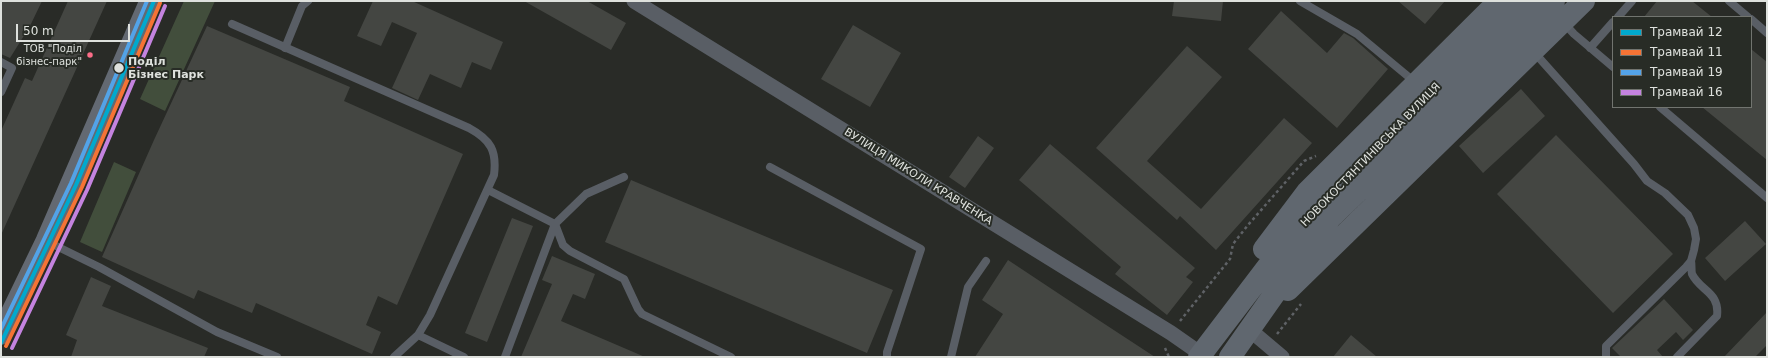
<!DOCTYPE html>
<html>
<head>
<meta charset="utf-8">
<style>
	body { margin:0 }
	#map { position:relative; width:1768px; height:358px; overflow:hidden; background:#292b27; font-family:"DejaVu Sans",sans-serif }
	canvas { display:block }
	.frame { position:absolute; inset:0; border:2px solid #dee1dd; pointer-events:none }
	.legend { position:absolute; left:1612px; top:16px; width:140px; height:92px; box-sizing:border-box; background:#282c26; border:1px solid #71746f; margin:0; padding:5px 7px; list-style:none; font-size:12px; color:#dee1dd }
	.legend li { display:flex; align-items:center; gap:8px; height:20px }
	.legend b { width:20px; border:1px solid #71746f }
	.scale { position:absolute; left:16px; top:24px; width:114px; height:18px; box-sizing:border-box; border:2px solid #dee1dd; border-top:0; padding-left:5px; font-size:12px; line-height:14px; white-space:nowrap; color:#dee1dd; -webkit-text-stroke:3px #282c26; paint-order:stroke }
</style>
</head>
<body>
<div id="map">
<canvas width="1768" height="358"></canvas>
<div class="frame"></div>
<ul class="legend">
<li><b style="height:5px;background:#00a9ce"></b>Трамвай 12</li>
<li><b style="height:5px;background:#f57335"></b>Трамвай 11</li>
<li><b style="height:5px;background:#53a3e8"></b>Трамвай 19</li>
<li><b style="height:5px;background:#c483df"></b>Трамвай 16</li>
</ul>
<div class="scale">50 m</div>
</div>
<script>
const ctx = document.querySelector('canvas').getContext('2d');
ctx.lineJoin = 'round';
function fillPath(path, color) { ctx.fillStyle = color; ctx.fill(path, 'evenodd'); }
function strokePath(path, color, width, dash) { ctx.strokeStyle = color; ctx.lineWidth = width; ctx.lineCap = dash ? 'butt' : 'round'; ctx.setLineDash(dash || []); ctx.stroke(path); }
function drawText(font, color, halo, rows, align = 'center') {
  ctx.font = font + ' "DejaVu Sans",sans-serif'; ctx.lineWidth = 4; ctx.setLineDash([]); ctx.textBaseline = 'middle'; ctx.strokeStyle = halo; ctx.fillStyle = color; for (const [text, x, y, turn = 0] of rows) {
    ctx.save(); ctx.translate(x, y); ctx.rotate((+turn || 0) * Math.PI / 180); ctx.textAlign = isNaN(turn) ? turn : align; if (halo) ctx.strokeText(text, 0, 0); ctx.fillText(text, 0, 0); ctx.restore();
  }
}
fillPath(new Path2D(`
	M184,1h31l-50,110 -25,-12z
	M114,162l22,10 -34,80 -22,-10z`), '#424e3c');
fillPath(new Path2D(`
	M1,1h41l-12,25 -20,32 -9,-4z
	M68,1h39l-106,234v-104l24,-53 7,3z
	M373,1h39l91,41 -12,28 -19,-8 -11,26 -31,-14 -12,26 -26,-12 25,-55 -25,-11 -11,24 -24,-10z
	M524,1h63l39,22 -15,27z
	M1174,1h49l-2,20 -49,-5z
	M1398,1h47l-20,23z
	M1657,1h35l20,16h-68z
	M1281,11l46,42 17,-20 9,5 35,31 -51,59 -89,-79z
	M853,25l48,28 -31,54 -49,-28z
	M207,26l143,61 -6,14 119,53 -66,151 -19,-9 -12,29 15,7 -9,22 -116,-51 -4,10 -54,-23 -4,9 -92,-42 52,-117z
	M1187,46l35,31 -75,84 54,48 83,-91 28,25 -96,107 -36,-34 -3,4 -81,-72z
	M1751,49l16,13v98l-65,-53h49z
	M1521,89l24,27 -62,57 -24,-27z
	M1556,135l117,119 -60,59 -116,-119z
	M978,136l16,12 -29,40 -16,-11z
	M1050,144l145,124 -9,9 7,5 -26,33 -52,-41 6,-7 -102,-87z
	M631,180l262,110 -26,63 -262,-111z
	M512,218l21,8 -46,116 -22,-9z
	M1745,221l21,23 -41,37 -20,-23z
	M552,256l43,18 -10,25 -12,-5 -12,27 84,36h-124l31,-73 -10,-4z
	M1008,260l92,61 55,36h-180l28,-43 -21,-14z
	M91,277l20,9 -9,20 106,42 -4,9h-133l6,-17 -11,-5z
	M1664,299l29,31 -10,10 -7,-8 -19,18 6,7h-42l-9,-9z
	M1767,312v33l-12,12h-31z
	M1351,335l26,22h-44z`), '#444642');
strokePath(new Path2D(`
	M1180,321l50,-62 3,-15 15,-19 56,-64 12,-5
	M1277,334l24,-30
	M1165,348l4,9`), '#5f6266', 2.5, [3, 3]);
strokePath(new Path2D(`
	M1300,1l57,33 59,49
	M1729,1l19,16
	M1618,17l14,-16
	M1751,19l16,14
	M1563,22l11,12 39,33
	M232,24l237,104c22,12 28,23 25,47l-64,140 -12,20 -24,22
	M285,48l17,-42 6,-5
	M1590,48l23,-26
	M1533,51l101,113 13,17 18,12 23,22 6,13 2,11 -2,11 -3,11 -5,6 -80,79v11
	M1,62l11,6 -11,24
	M1660,107l107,91
	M770,167l151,82 -34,103v5
	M488,190l67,34 8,21 7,6 54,28 14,30 4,5 89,43
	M46,241l53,26 118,65 60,25
	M418,335l46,22
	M505,357l50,-133 31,-30 38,-17
	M951,357l17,-70 18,-26
	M1677,357l40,-41c3,-24 -17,-25 -25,-42 -1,-4 0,-9 -1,-13`), '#595e65', 8);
strokePath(new Path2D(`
	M634,1l537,332 30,21
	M1250,330l32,27`), '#595e65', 15);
strokePath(new Path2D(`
	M1,334l45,-93 104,-240`), '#636972', 21);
strokePath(new Path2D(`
	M1264,249l43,-57 192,-191
	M1288,290l296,-289
	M1199,357l83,-109 38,-45 206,-202
	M1230,357l81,-115 20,-25 223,-216`), '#60676f', 22);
strokePath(new Path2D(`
	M1,343l75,-158 78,-184`), '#00a9ce', 4);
strokePath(new Path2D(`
	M6,346l76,-159 78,-184`), '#f57335', 4);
strokePath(new Path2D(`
	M1,329l70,-146 76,-182`), '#53a3e8', 4);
strokePath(new Path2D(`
	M12,348l75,-158 78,-184`), '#c483df', 4);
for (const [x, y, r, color] of [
	[90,55,3.5,"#fb6d88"],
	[119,68,5.5,"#dee1dd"]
]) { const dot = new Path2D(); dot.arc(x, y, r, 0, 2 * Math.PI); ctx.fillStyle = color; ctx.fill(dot); strokePath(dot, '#282c26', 1.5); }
drawText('10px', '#dee1dd', '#282c26', [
	["ТОВ \"Поділ",82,49],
	["бізнес-парк\"",82,62]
], 'right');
drawText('bold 11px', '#dee1dd', '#282c26', [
	["Поділ",128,62],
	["Бізнес Парк",128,75]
], 'left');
drawText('11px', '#dee1dd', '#282c26', [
	["НОВОКОСТЯНТИНІВСЬКА ВУЛИЦЯ",1371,155,-46],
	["ВУЛИЦЯ МИКОЛИ КРАВЧЕНКА",918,177,32]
]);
</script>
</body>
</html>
